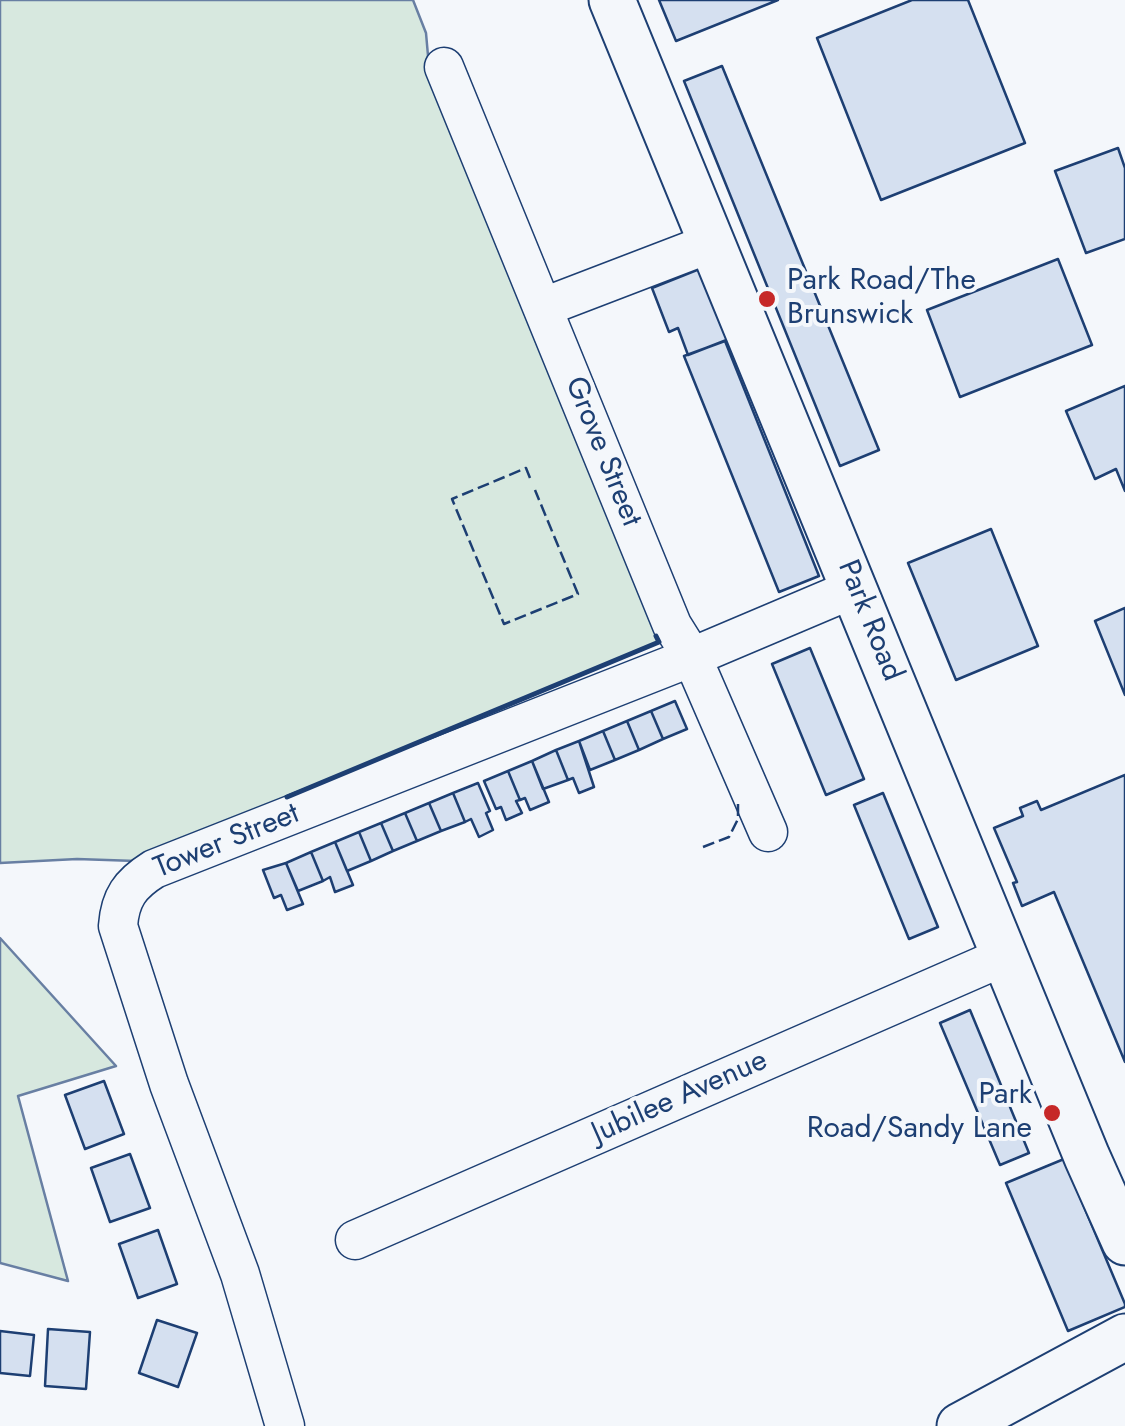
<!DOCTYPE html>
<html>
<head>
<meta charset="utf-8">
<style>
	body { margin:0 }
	canvas { display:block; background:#f4f7fb }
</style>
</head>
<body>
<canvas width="1125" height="1426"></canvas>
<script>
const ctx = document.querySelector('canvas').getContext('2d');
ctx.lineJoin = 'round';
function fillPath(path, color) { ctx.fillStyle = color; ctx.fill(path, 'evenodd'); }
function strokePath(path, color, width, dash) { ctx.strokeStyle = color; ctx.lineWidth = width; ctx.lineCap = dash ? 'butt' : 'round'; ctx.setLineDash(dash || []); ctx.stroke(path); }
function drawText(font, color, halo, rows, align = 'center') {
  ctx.font = font + ' Jost,sans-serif'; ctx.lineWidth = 8; ctx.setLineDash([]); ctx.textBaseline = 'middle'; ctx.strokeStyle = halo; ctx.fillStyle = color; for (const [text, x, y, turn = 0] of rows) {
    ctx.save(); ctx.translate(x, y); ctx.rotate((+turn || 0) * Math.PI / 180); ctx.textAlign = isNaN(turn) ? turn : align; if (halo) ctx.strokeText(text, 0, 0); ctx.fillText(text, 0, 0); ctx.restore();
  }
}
const green = new Path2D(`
	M0,0h413l13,33 3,34 230,575 -523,219 -59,-2 -77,4z
	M0,938l116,128 -98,30 50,185 -68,-18z`);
fillPath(green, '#d7e8df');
strokePath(green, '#687fa3', 2.5);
const building = new Path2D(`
	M659,0h119l-102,41z
	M912,0h56l57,143 -144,57 -64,-162z
	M722,66l157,384 -39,16 -156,-385z
	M1118,148l7,20v71l-39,14 -31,-82z
	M1058,259l34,86 -132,52 -33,-87z
	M702,268l27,71 -41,16 -10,-27 -9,4 -17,-44z
	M725,341l94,235 -40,16 -95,-236z
	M1125,386v105l-9,-22 -21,10 -29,-68z
	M991,529l47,117 -82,34 -48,-117z
	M1125,608v87l-30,-74z
	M810,648l54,131 -38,16 -54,-131z
	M675,701l12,28 -24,10 -12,-28z
	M651,711l12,28 -24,11 -12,-29z
	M627,721l12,29 -24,10 -12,-29z
	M603,731l12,29 -25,10 -11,-29z
	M579,741l15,46 -15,6 -6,-15 -5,2 -12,-30z
	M556,750l12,30 -25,9 -11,-28z
	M532,761l17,41 -19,8 -5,-12 -5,2 -12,-29z
	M508,771l12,29 -4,1 6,12 -16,7 -5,-13 -5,2 -12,-28z
	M1125,775v287l-71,-170 -32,14 -9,-23 4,-1 -23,-54 29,-12 -3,-8 17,-7 4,9z
	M478,783l12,28 -4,2 7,17 -14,7 -8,-18 -6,3 -12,-29z
	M453,793l12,29 -24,9 -12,-28z
	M883,793l55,134 -29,12 -55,-134z
	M429,803l12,28 -24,10 -12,-28z
	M405,813l12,28 -24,10 -12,-28z
	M381,823l12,28 -22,10 -12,-29z
	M359,832l12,29 -24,10 -12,-29z
	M335,842l18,43 -18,7 -5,-15 -7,4 -12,-29z
	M311,852l12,29 -25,10 -12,-28z
	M286,863l17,41 -16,6 -6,-15 -7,3 -11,-28z
	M970,1010l59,143 -29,12 -60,-142z
	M104,1081l20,53 -39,15 -20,-54z
	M130,1154l20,54 -40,14 -19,-54z
	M1064,1159l61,145v3l-57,24 -62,-148z
	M158,1230l19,54 -39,14 -19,-54z
	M157,1320l40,13 -19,54 -39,-14z
	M48,1329l42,3 -4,57 -41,-3z
	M0,1331l34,4 -4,41 -30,-3z`);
fillPath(building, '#d5e0f0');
strokePath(building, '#1d3f73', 2.5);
const minor = new Path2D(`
	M444,67l228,558 20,32 76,175
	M544,307l167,-64
	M355,1240l650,-284
	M285,1426l-45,-152 -71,-190 -51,-158c2,-28 12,-42 36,-57l538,-212 163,-69`);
const major = new Path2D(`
	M612,0l475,1157 38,85
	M960,1426l165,-89`);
strokePath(minor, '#1d3f73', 41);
strokePath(major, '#1d3f73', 49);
strokePath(minor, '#f4f7fb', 38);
strokePath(major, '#f4f7fb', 45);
strokePath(new Path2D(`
	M530,478l-4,-10 -74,31 52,125 74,-30 -43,-104
	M703,847l26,-10 9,-18v-15`), '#1d3f73', 2.5, [12, 5]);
strokePath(new Path2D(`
	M287,797l372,-155 -3,-6`), '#1d3f73', 5);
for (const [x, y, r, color] of [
	[767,299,10,"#c62828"],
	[1052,1113,10,"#c62828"]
]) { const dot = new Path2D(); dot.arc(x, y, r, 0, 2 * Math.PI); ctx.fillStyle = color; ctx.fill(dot); strokePath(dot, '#f4f7fb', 4); }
drawText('30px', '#1d3f73', '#f4f7fb', [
	["Park Road/The",787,282],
	["Brunswick",787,316],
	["Park",1032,1096,"right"],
	["Road/Sandy Lane",1032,1130,"right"]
], 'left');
drawText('30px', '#1d3f73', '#f4f7fb', [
	["Grove Street",602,452,68],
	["Park Road",869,621,68],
	["Tower Street",227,842,-22],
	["Jubilee Avenue",680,1098,-24]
]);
</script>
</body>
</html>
